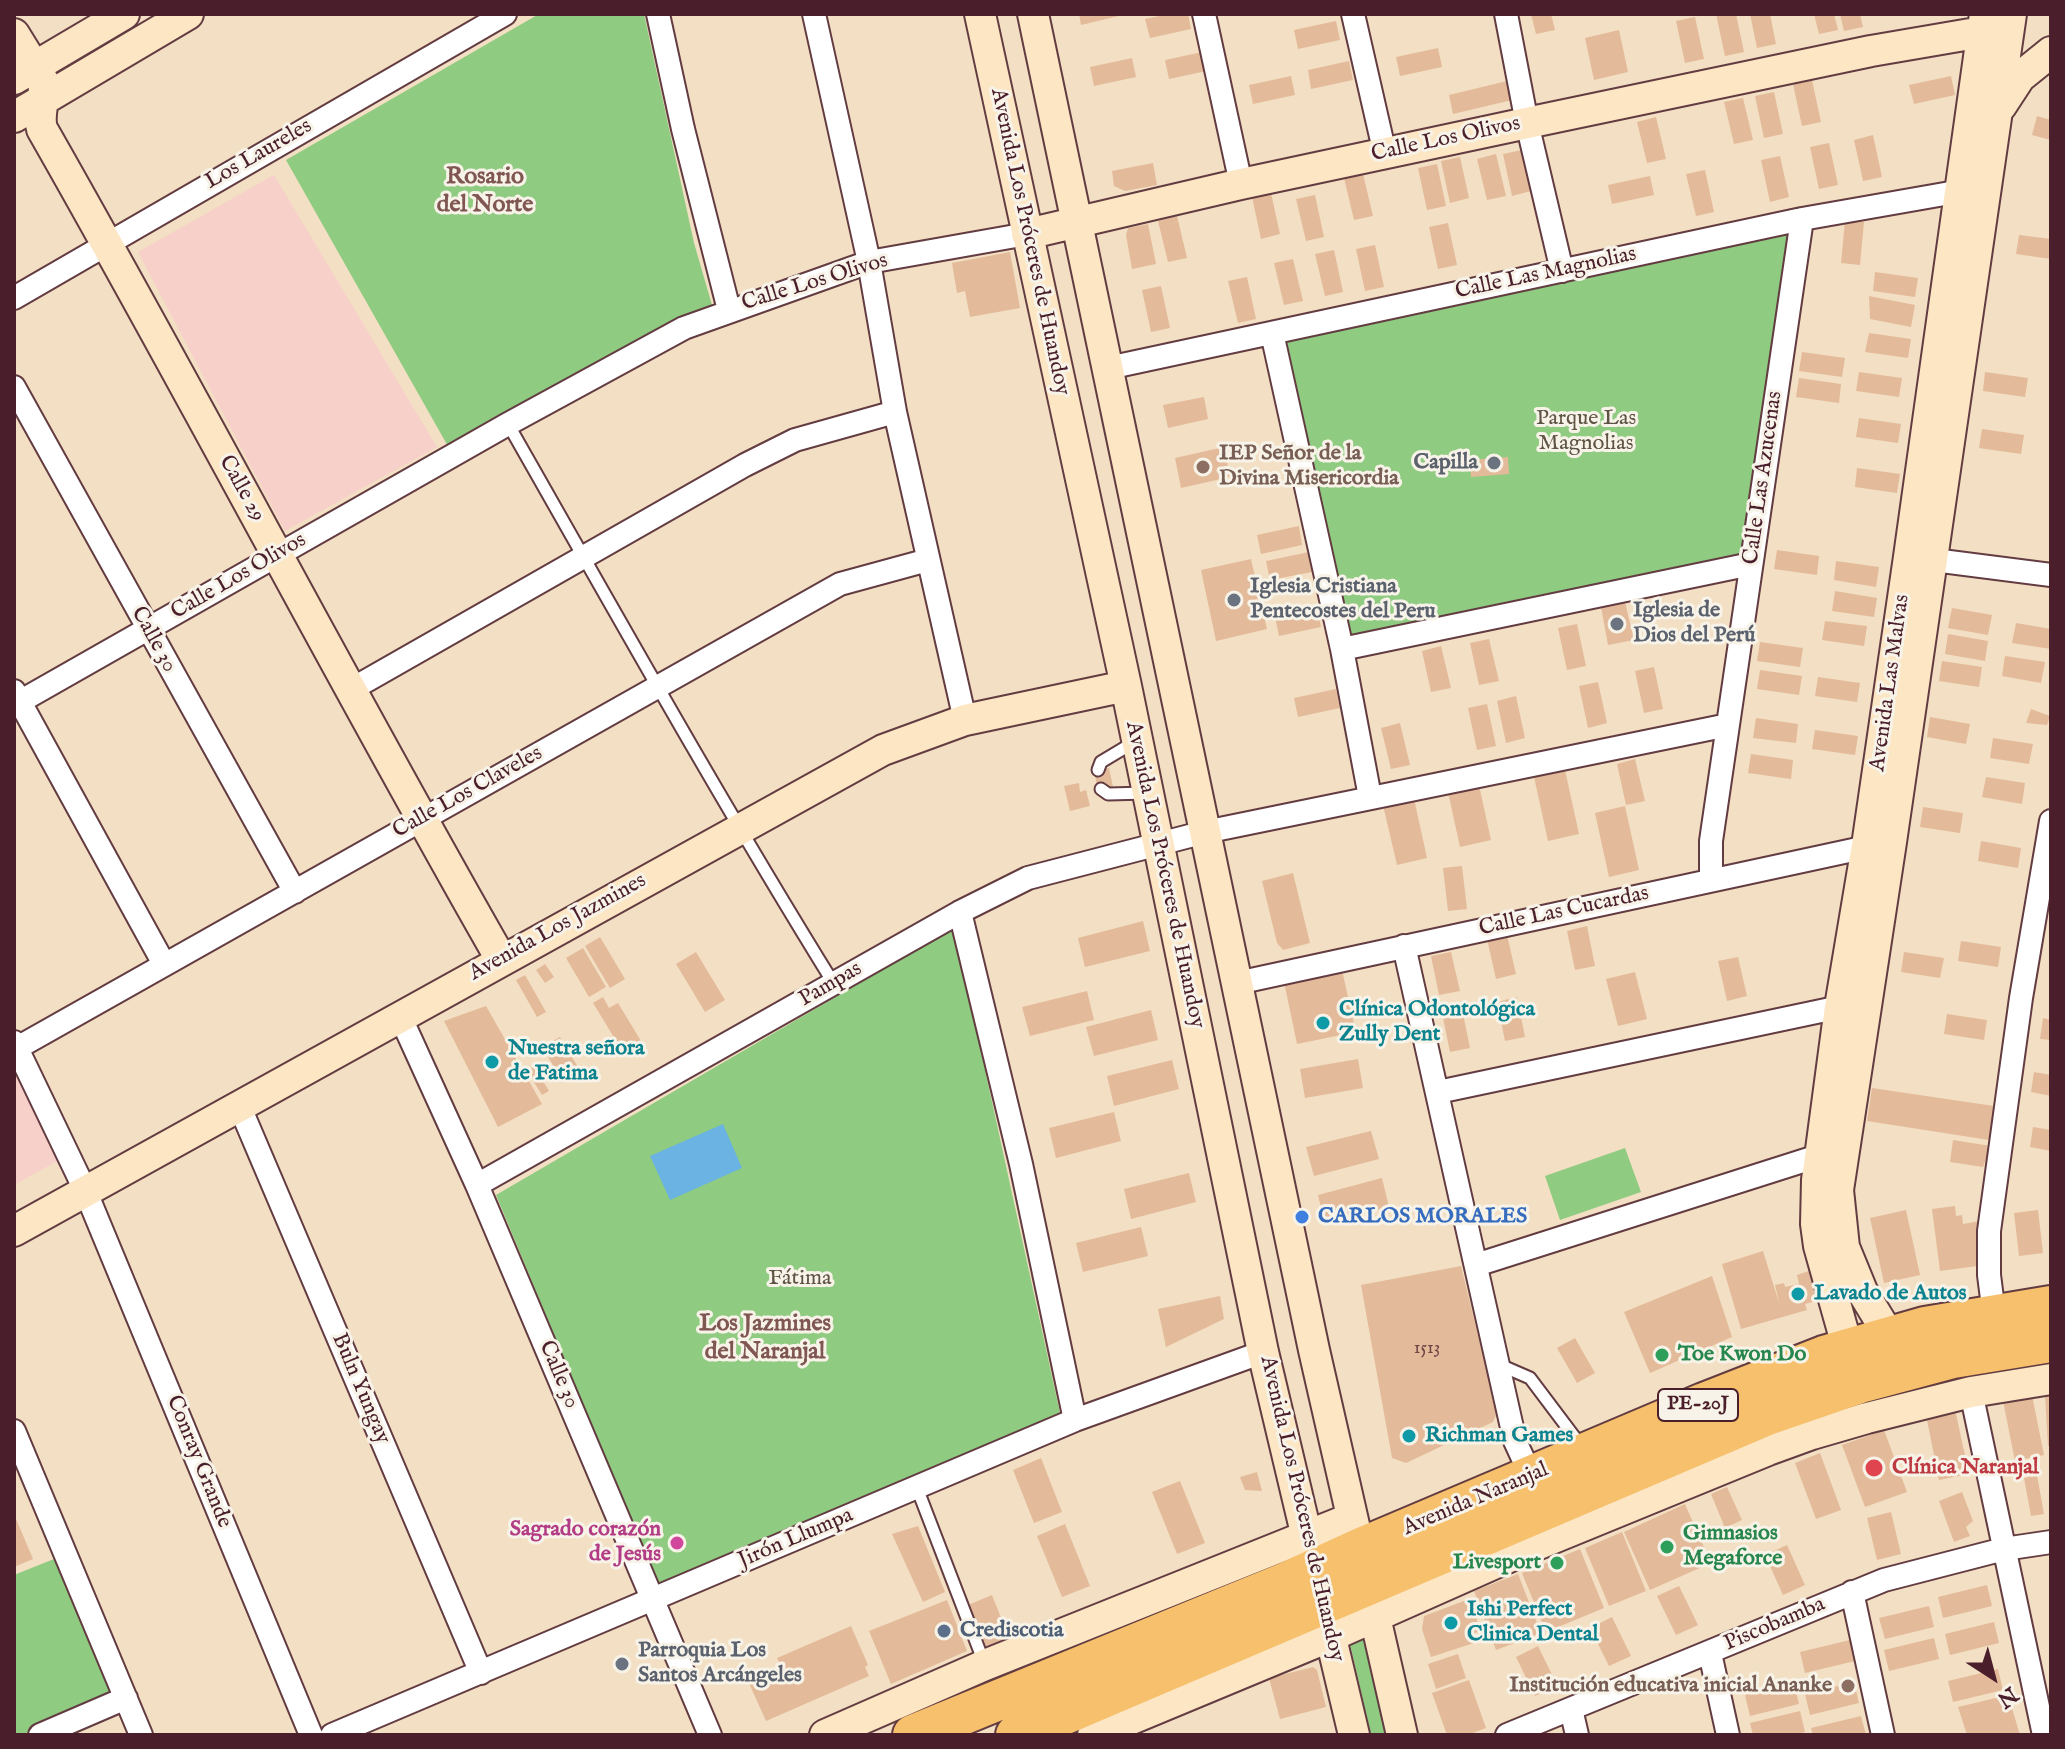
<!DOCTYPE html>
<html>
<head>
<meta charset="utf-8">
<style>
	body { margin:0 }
	#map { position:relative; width:2065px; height:1749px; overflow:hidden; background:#f3dfc3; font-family:"IM FELL English",serif }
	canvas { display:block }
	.frame { position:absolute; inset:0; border:16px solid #4a1f2b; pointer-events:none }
	.north { position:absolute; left:1953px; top:1637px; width:80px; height:80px; -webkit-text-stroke:6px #f7f3e8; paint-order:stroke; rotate:144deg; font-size:22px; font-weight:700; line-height:32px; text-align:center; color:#4a1f2b }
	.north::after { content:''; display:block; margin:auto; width:28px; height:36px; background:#4a1f2b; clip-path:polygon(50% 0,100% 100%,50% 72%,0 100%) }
</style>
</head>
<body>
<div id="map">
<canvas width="2065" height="1749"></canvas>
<div class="frame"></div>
<div class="north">N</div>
</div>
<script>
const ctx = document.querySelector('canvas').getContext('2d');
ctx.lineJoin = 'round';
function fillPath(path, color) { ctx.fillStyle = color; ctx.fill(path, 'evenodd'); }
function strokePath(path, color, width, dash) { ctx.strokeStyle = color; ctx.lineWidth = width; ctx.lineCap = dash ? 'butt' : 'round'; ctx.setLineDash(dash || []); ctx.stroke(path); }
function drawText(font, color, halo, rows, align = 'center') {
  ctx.font = font + ' "IM FELL English",serif'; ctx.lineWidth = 6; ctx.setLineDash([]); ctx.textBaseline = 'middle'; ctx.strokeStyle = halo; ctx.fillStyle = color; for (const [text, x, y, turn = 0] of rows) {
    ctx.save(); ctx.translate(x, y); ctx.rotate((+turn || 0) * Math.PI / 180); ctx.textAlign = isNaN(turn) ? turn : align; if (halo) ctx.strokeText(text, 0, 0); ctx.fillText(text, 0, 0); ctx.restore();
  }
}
fillPath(new Path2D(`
	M274,175l163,272 -152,84 -147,-279z
	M14,1042l49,116 -49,27z`), '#f7d0ca');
fillPath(new Path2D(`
	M539,14h105l50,229 18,62 -34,13 -229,130 -163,-288z
	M1788,232l-46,322 -394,83 -64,-296z
	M954,928l106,485 -402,173 -162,-391z
	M1625,1148l16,44 -81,28 -15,-44z
	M54,1559l60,137 -93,39h-7v-160z
	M1363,1639l24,96h-16l-21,-91z`), '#8fcb80');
fillPath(new Path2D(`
	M723,1124l19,44 -72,32 -20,-44z`), '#6bb3e2');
fillPath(new Path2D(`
	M1079,14h44v1l-42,10z
	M1169,14h19l3,15 -41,9 -5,-19z
	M1531,14h20l4,16 -19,4z
	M1716,14h20l8,38 -19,4z
	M1750,14h20l6,30 -19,4z
	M1814,14h20l4,16 -19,4z
	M1840,14h20l3,13 -19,4z
	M1695,17l9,42 -19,4 -9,-42z
	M1336,21l4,19 -42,9 -4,-19z
	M1619,30l9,42 -34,8 -9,-42z
	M1438,48l4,19 -42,9 -4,-19z
	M1207,51l4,19 -42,9 -4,-19z
	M1132,58l4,19 -42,9 -4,-19z
	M1349,61l4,19 -42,9 -3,-19z
	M1291,76l4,19 -42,9 -4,-19z
	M1951,76l4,19 -41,9 -5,-19z
	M1812,80l9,42 -19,4 -9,-42z
	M1507,81l5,19 -59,14 -4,-19z
	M1774,92l9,42 -19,4 -9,-42z
	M1743,98l10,42 -19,4 -10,-42z
	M2037,116l14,4v20l-19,-5z
	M1656,117l10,42 -19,4 -10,-41z
	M1873,135l9,42 -19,4 -9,-41z
	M1829,143l9,42 -19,4 -9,-42z
	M1522,150l9,41 -19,5 -9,-42z
	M1496,154l10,42 -19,4 -10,-41z
	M1780,156l9,41 -19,5 -9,-42z
	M1460,157l9,41 -19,5 -9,-42z
	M1153,163l4,22 -32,6 -11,-5 -2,-15z
	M1437,164l9,42 -19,4 -9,-42z
	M1705,170l9,42 -18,4 -10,-42z
	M1363,174l10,42 -19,4 -10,-42z
	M1650,176l4,19 -42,9 -4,-19z
	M1271,193l9,41 -19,5 -9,-42z
	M1315,195l9,42 -18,4 -10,-42z
	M1177,216l10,42 -19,4 -10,-41z
	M1845,220l19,2 -4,43 -19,-2z
	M1448,223l9,42 -19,4 -9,-42z
	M1148,224l8,40 -24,5 -6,-34 2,-7z
	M2019,235l32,4v20l-35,-5z
	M1375,245l9,42 -19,4 -9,-42z
	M1334,250l9,42 -18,4 -10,-42z
	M1010,252l10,56 -50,9 -5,-26 -8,2 -5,-30z
	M1293,259l10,42 -19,4 -10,-42z
	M1875,272l43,6 -3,19 -42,-6z
	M1247,277l9,42 -18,4 -10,-42z
	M1161,286l9,42 -19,4 -9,-42z
	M1869,296l46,9 -4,22 -41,-8z
	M1869,333l42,6 -3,19 -43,-6z
	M1802,352l43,6 -3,19 -43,-6z
	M1859,372l43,6 -3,19 -43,-6z
	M1985,372l43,6 -3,19 -42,-6z
	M1799,378l42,6 -2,19 -43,-6z
	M1204,397l4,22 -40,9 -5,-23z
	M1859,418l42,6 -3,19 -42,-6z
	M1982,429l42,6 -3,19 -42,-6z
	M1224,447l6,30 -49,11 -6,-30z
	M1508,457l1,17 -38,3 -1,-17z
	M1857,468l43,6 -3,19 -42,-6z
	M1299,526l3,19 -41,9 -4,-19z
	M1777,550l42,6 -2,19 -43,-6z
	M1309,552l3,20 -42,8 -4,-19z
	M1251,559l16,70 -51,12 -15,-71z
	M1836,561l43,6 -3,20 -42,-7z
	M1835,591l42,7 -3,19 -42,-6z
	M1625,602l9,38 -26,5 -7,-38z
	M1317,608l4,19 -42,9 -4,-19z
	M1952,608l40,7 -4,20 -40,-7z
	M1825,621l42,5 -3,20 -42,-6z
	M2016,623l35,6v20l-39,-6z
	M1577,624l9,42 -19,4 -9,-42z
	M1948,634l40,7 -3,20 -40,-7z
	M1489,639l10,42 -20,4 -9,-42z
	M1760,642l43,6 -3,19 -43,-6z
	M1441,646l10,42 -20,4 -9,-41z
	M2005,656l40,6 -4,21 -39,-7z
	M1942,661l40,6 -3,20 -40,-6z
	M1654,667l9,42 -19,4 -9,-42z
	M1760,670l42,6 -3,19 -42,-6z
	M1818,677l42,6 -3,19 -42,-6z
	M1598,682l9,41 -19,5 -9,-42z
	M1336,689l4,19 -42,9 -4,-19z
	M1516,696l9,42 -19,5 -9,-42z
	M1487,704l9,42 -19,4 -9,-42z
	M2031,709l19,7 -3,9 -21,-2z
	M1930,717l40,7 -4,20 -39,-7z
	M1756,718l42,6 -2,19 -43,-5z
	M1400,723l10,42 -19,4 -10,-41z
	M1815,730l43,6 -3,19 -43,-6z
	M1993,738l40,6 -4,20 -39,-6z
	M1751,754l42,6 -2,19 -43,-6z
	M1635,759l10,42 -19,4 -9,-41z
	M1109,768l4,19 -15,3 -4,-19z
	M1565,770l14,64 -31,7 -14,-64z
	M1477,776l14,64 -31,7 -14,-64z
	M1986,777l39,6 -3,21 -40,-7z
	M1079,783l1,9 6,-2 4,16 -20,5 -6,-25z
	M1413,794l14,64 -30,7 -15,-64z
	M1625,806l14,64 -30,7 -14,-64z
	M1923,807l40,6 -3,20 -40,-6z
	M1981,841l40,7 -3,20 -40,-7z
	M1462,866l5,43 -19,2 -5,-43z
	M1293,873l17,70 -27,7 -6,-7 -15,-62z
	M1143,921l7,30 -65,16 -7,-29z
	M1587,926l8,40 -20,4 -8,-39z
	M1507,935l9,39 -20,5 -9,-40z
	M600,937l25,42 -15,9 -25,-42z
	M1961,941l40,6 -3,20 -40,-6z
	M583,948l23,39 -17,10 -23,-39z
	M696,952l29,48 -20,12 -29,-48z
	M1451,952l9,39 -21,4 -8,-39z
	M1904,952l40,6 -4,20 -39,-6z
	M1738,957l9,39 -20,5 -9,-40z
	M545,964l9,13 -9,6 -9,-13z
	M1342,970l14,62 -59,12 -13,-62z
	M1635,972l12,47 -29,7 -12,-47z
	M525,975l21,37 -9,5 -21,-37z
	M1087,991l7,29 -64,16 -8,-29z
	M603,997l6,11 9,-5 23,38 -18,11 -30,-49z
	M1517,997l8,40 -20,4 -8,-39z
	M486,1006l56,98 -44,23 -54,-106z
	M1462,1009l8,39 -20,4 -8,-39z
	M1151,1010l7,30 -64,16 -8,-29z
	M1947,1014l40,6 -3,20 -40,-6z
	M2043,1018l8,2v20l-11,-1z
	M560,1037l19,32 -17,11 -17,-28 7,-4 -3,-5z
	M1358,1059l5,29 -58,10 -5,-29z
	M1172,1060l7,29 -65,17 -7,-30z
	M534,1066l15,25 -7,4 -15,-24z
	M2034,1072l17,3v21l-20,-4z
	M1872,1088l122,18 -5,34 -122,-19z
	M1114,1112l7,29 -65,17 -7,-30z
	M2033,1127l18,3v21l-21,-4z
	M1371,1131l8,28 -65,17 -8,-29z
	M1953,1140l38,6 -8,21 -33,-5z
	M1189,1173l7,29 -65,17 -7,-30z
	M1382,1178l7,29 -64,17 -7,-29z
	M1955,1206l1,10 6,-1 1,9 16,-3 6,44 -45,6 -8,-62z
	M1906,1210l14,65 -36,8 -14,-65z
	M2038,1210l5,43 -24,3 -5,-43z
	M1141,1227l7,29 -65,16 -7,-29z
	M1763,1251l17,55 -5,-21 9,-2 1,4 14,-3 -2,-9 15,-5 8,30 -15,4 2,6 -66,19 -19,-65z
	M1461,1266l36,147 -4,9 -87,41 -14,-5 -31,-173z
	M1712,1276l20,61 -82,36 -26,-61z
	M1220,1296l4,23 -58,28 -8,-38z
	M1575,1338l20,35 -18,10 -20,-35z
	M2031,1390l13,65 -29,6 -13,-65z
	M2045,1396h6v50h-3z
	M1955,1409l14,65 -30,6 -13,-65z
	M1884,1430l23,62 -42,15 -23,-62z
	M1820,1453l21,57 -25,9 -21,-56z
	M1041,1458l21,54 -28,11 -21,-53z
	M1257,1472l5,19 -17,-1 -5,-13z
	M2037,1475l7,39 -13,2 -7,-38z
	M1180,1481l25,62 -28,11 -25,-62z
	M1727,1487l15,33 -17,8 -14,-34z
	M1962,1492l11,29 -7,6 4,9 -16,6 -15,-41z
	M1685,1504l26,59 -61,27 -26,-58z
	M1891,1512l10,42 -24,6 -10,-42z
	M14,1514l19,45 -19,8z
	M1065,1524l25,62 -28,11 -25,-61z
	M918,1526l27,66 -22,10 -31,-68z
	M1622,1532l24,59 -37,15 -24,-58z
	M1787,1545l18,40 -22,10 -18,-40z
	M1580,1549l24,59 -58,24 -24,-59z
	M1518,1574l23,59 -45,17 -22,-59z
	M1987,1585l5,21 -49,12 -5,-21z
	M1679,1586l19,39 -22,10 -19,-39z
	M992,1595l19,48 -22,11 -21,-49z
	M1469,1599l12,32 -10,3 3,9 -43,14 -9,-28 2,-13z
	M947,1600l20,51 -76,33 -22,-53z
	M1929,1606l5,21 -49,12 -6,-21z
	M1612,1617l19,39 -22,10 -19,-38z
	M1994,1622l5,21 -49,12 -5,-21z
	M851,1626l17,39 -3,2 4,9 -103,45 -18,-40 33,-15 -4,-8z
	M1934,1638l5,21 -50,12 -5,-21z
	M1850,1640l5,21 -50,12 -5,-21z
	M1538,1646l19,39 -22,11 -19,-39z
	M1458,1654l8,24 -30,11 -8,-25z
	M1313,1667l4,3 9,37 -46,12 -11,-41z
	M1998,1669l5,21 -50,12 -5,-21z
	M1469,1680l17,48 -19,7h-20l-15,-42z
	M1854,1682l5,21 -49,12 -5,-21z
	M1794,1683l5,21 -49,12 -5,-21z
	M2008,1695l12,40h-53l-9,-28z
	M1800,1711l5,21 -13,3h-39l-3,-12z
	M1861,1716l5,19h-53l-2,-7z`), '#e3bb9a');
const lane = new Path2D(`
	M508,424c107,188 212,376 326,560
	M1098,770l3,-8 35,-21
	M1101,789l7,5 39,-1
	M1500,1365l30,13 52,69
	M917,1488l68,177`);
const street = new Path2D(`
	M658,14l25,115 46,181
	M814,14l55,248 26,150 70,308
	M1204,14l37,170
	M1353,14l32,140
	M1506,14l21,109 35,148
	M14,298l491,-284
	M1272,333l70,316 28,148
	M1108,368l694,-149 171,-30
	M14,387l281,505
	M1918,558l133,17
	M1342,649l409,-85
	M352,689l393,-224 50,-25 100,-28
	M14,691l150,273
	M14,705l494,-281 176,-96 185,-66 158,-28
	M1711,880v-39l91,-622
	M960,912l61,252 54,256
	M1404,946l111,495 17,37
	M1237,983l644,-139
	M400,1016l77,169 233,550
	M14,1042l71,148 226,545
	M17,1048l823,-464 88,-24
	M1438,1092l402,-85
	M239,1105l242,568
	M477,1185l483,-273 68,-34 177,-46 523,-107
	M1476,1265l355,-113
	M1994,1314l-5,-39v-44l32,-233 30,-177
	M1971,1392l73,343
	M14,1431l127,304
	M1852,1592l31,143
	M1710,1653l18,82
	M1571,1709l6,26
	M40,1735l86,-37
	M332,1735l743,-315 188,-68
	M1507,1735l377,-155 120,-31 47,-7`);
const secondary = new Path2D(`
	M980,14l146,672 137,666 91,383
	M1033,14l281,1336 88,385
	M14,34l29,47c4,17 -6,31 -1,48 157,275 302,556 459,830
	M14,79l110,-65
	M2001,106l19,-29 31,-25
	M14,117l174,-103
	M1027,234l214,-50 286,-61 344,-72 111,-19 16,-12
	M14,1231l869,-481 82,-30 161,-34
	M1890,1337l-28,-46 -18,-44 -6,-57 53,-348 120,-828
	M1848,1349l-29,-103 -3,-22 1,-44 23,-173 27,-161 42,-289 76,-543
	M825,1735l160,-70 367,-147
	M1093,1735l238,-99 205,-91 232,-95 44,-16 55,-16 104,-26 80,-13`);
const highway = new Path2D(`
	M913,1735l374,-153 72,-33 345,-146 120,-47 101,-29 126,-21
	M1016,1735l751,-320 93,-32 93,-25 98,-16`);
strokePath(lane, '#633c42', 15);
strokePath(street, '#633c42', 26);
strokePath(secondary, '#633c42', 34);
strokePath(highway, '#633c42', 44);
strokePath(lane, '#fff', 11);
strokePath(street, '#fff', 22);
strokePath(secondary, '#fce6c4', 30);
strokePath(highway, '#f7c06c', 40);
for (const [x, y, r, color] of [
	[1494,463,8,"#6b7280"],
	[1203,467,8,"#8d6e63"],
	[1234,600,8,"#6b7280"],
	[1617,624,8,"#6b7280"],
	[1323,1023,8,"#0f9aa8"],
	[492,1062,8,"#0f9aa8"],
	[1302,1217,8,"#3f7fe0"],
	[1798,1294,8,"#0f9aa8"],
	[1662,1355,8,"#2e9e5b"],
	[1409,1436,8,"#0f9aa8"],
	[1874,1468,10,"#e0444e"],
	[677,1543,8,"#d1479c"],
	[1667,1547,8,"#2e9e5b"],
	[1557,1563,8,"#2e9e5b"],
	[1451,1623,8,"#0f9aa8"],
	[944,1631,8,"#5c6f8a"],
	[622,1664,8,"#6b7280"],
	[1848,1686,8,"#8d6e63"]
]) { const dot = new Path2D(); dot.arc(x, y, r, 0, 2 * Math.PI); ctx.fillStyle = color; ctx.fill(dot); strokePath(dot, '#f7f3e8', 3); }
drawText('18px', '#704647', null, [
	["1513",1427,1349]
]);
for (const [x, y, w] of [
	[1698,1405,80]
]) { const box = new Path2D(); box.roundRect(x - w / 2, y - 16, w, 32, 6); ctx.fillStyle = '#f7f3e8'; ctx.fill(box); strokePath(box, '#4a1f2b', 2); }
drawText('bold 20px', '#4a1f2b', null, [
	["PE-20J",1698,1405]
]);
drawText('22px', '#4a1f2b', '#f7f3e8', [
	["Calle Los Olivos",1446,140,-12],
	["Los Laureles",259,155,-30],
	["Avenida Los Próceres de Huandoy",1029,242,78],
	["Calle Las Magnolias",1546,274,-12],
	["Calle Los Olivos",815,283,-17],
	["Calle Las Azucenas",1764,478,-82],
	["Calle 29",241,489,61],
	["Calle Los Olivos",239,577,-30],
	["Calle 30",153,640,61],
	["Avenida Las Malvas",1891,683,-82],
	["Calle Los Claveles",468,793,-29],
	["Avenida Los Próceres de Huandoy",1164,875,78],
	["Calle Las Cucardas",1564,912,-12],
	["Avenida Los Jazmines",558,928,-29],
	["Pampas",831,985,-30],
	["Calle 30",558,1375,67],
	["Buln Yungay",360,1389,67],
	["Conray Grande",198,1462,68],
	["Avenida Naranjal",1476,1500,-23],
	["Avenida Los Próceres de Huandoy",1301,1509,77],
	["Jirón Llumpa",796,1539,-23],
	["Piscobamba",1775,1625,-23]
]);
drawText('22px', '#5f5344', '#f7f3e8', [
	["Parque Las",1586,419],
	["Magnolias",1586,444],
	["Fátima",800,1279]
]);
drawText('bold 22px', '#785e54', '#f7f3e8', [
	["IEP Señor de la",1219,454],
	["Divina Misericordia",1219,479],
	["Institución educativa inicial Ananke",1832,1686,"right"]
], 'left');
drawText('bold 22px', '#5b616d', '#f7f3e8', [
	["Capilla",1478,463,"right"],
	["Iglesia Cristiana",1250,587],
	["Pentecostes del Peru",1250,612],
	["Iglesia de",1633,611],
	["Dios del Perú",1633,636],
	["Parroquia Los",638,1651],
	["Santos Arcángeles",638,1676]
], 'left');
drawText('bold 22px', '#0d838f', '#f7f3e8', [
	["Clínica Odontológica",1339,1010],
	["Zully Dent",1339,1035],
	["Nuestra señora",508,1049],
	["de Fatima",508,1074],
	["Lavado de Autos",1814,1294],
	["Richman Games",1425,1436],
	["Ishi Perfect",1467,1610],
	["Clinica Dental",1467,1635]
], 'left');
drawText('bold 22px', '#366cbe', '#f7f3e8', [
	["CARLOS MORALES",1318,1217]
], 'left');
drawText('bold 22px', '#27864d', '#f7f3e8', [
	["Toe Kwon Do",1678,1355],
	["Gimnasios",1683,1534],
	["Megaforce",1683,1559],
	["Livesport",1541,1563,"right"]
], 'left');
drawText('bold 22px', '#be3a42', '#f7f3e8', [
	["Clínica Naranjal",1892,1468]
], 'left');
drawText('bold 22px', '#b23c85', '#f7f3e8', [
	["Sagrado corazón",661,1530],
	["de Jesús",661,1555]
], 'right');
drawText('bold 22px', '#4e5e75', '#f7f3e8', [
	["Crediscotia",960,1631]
], 'left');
drawText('bold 24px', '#805652', '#f7f3e8', [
	["Rosario",485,178],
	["del Norte",485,206],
	["Los Jazmines",765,1325],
	["del Naranjal",765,1353]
]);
</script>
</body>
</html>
